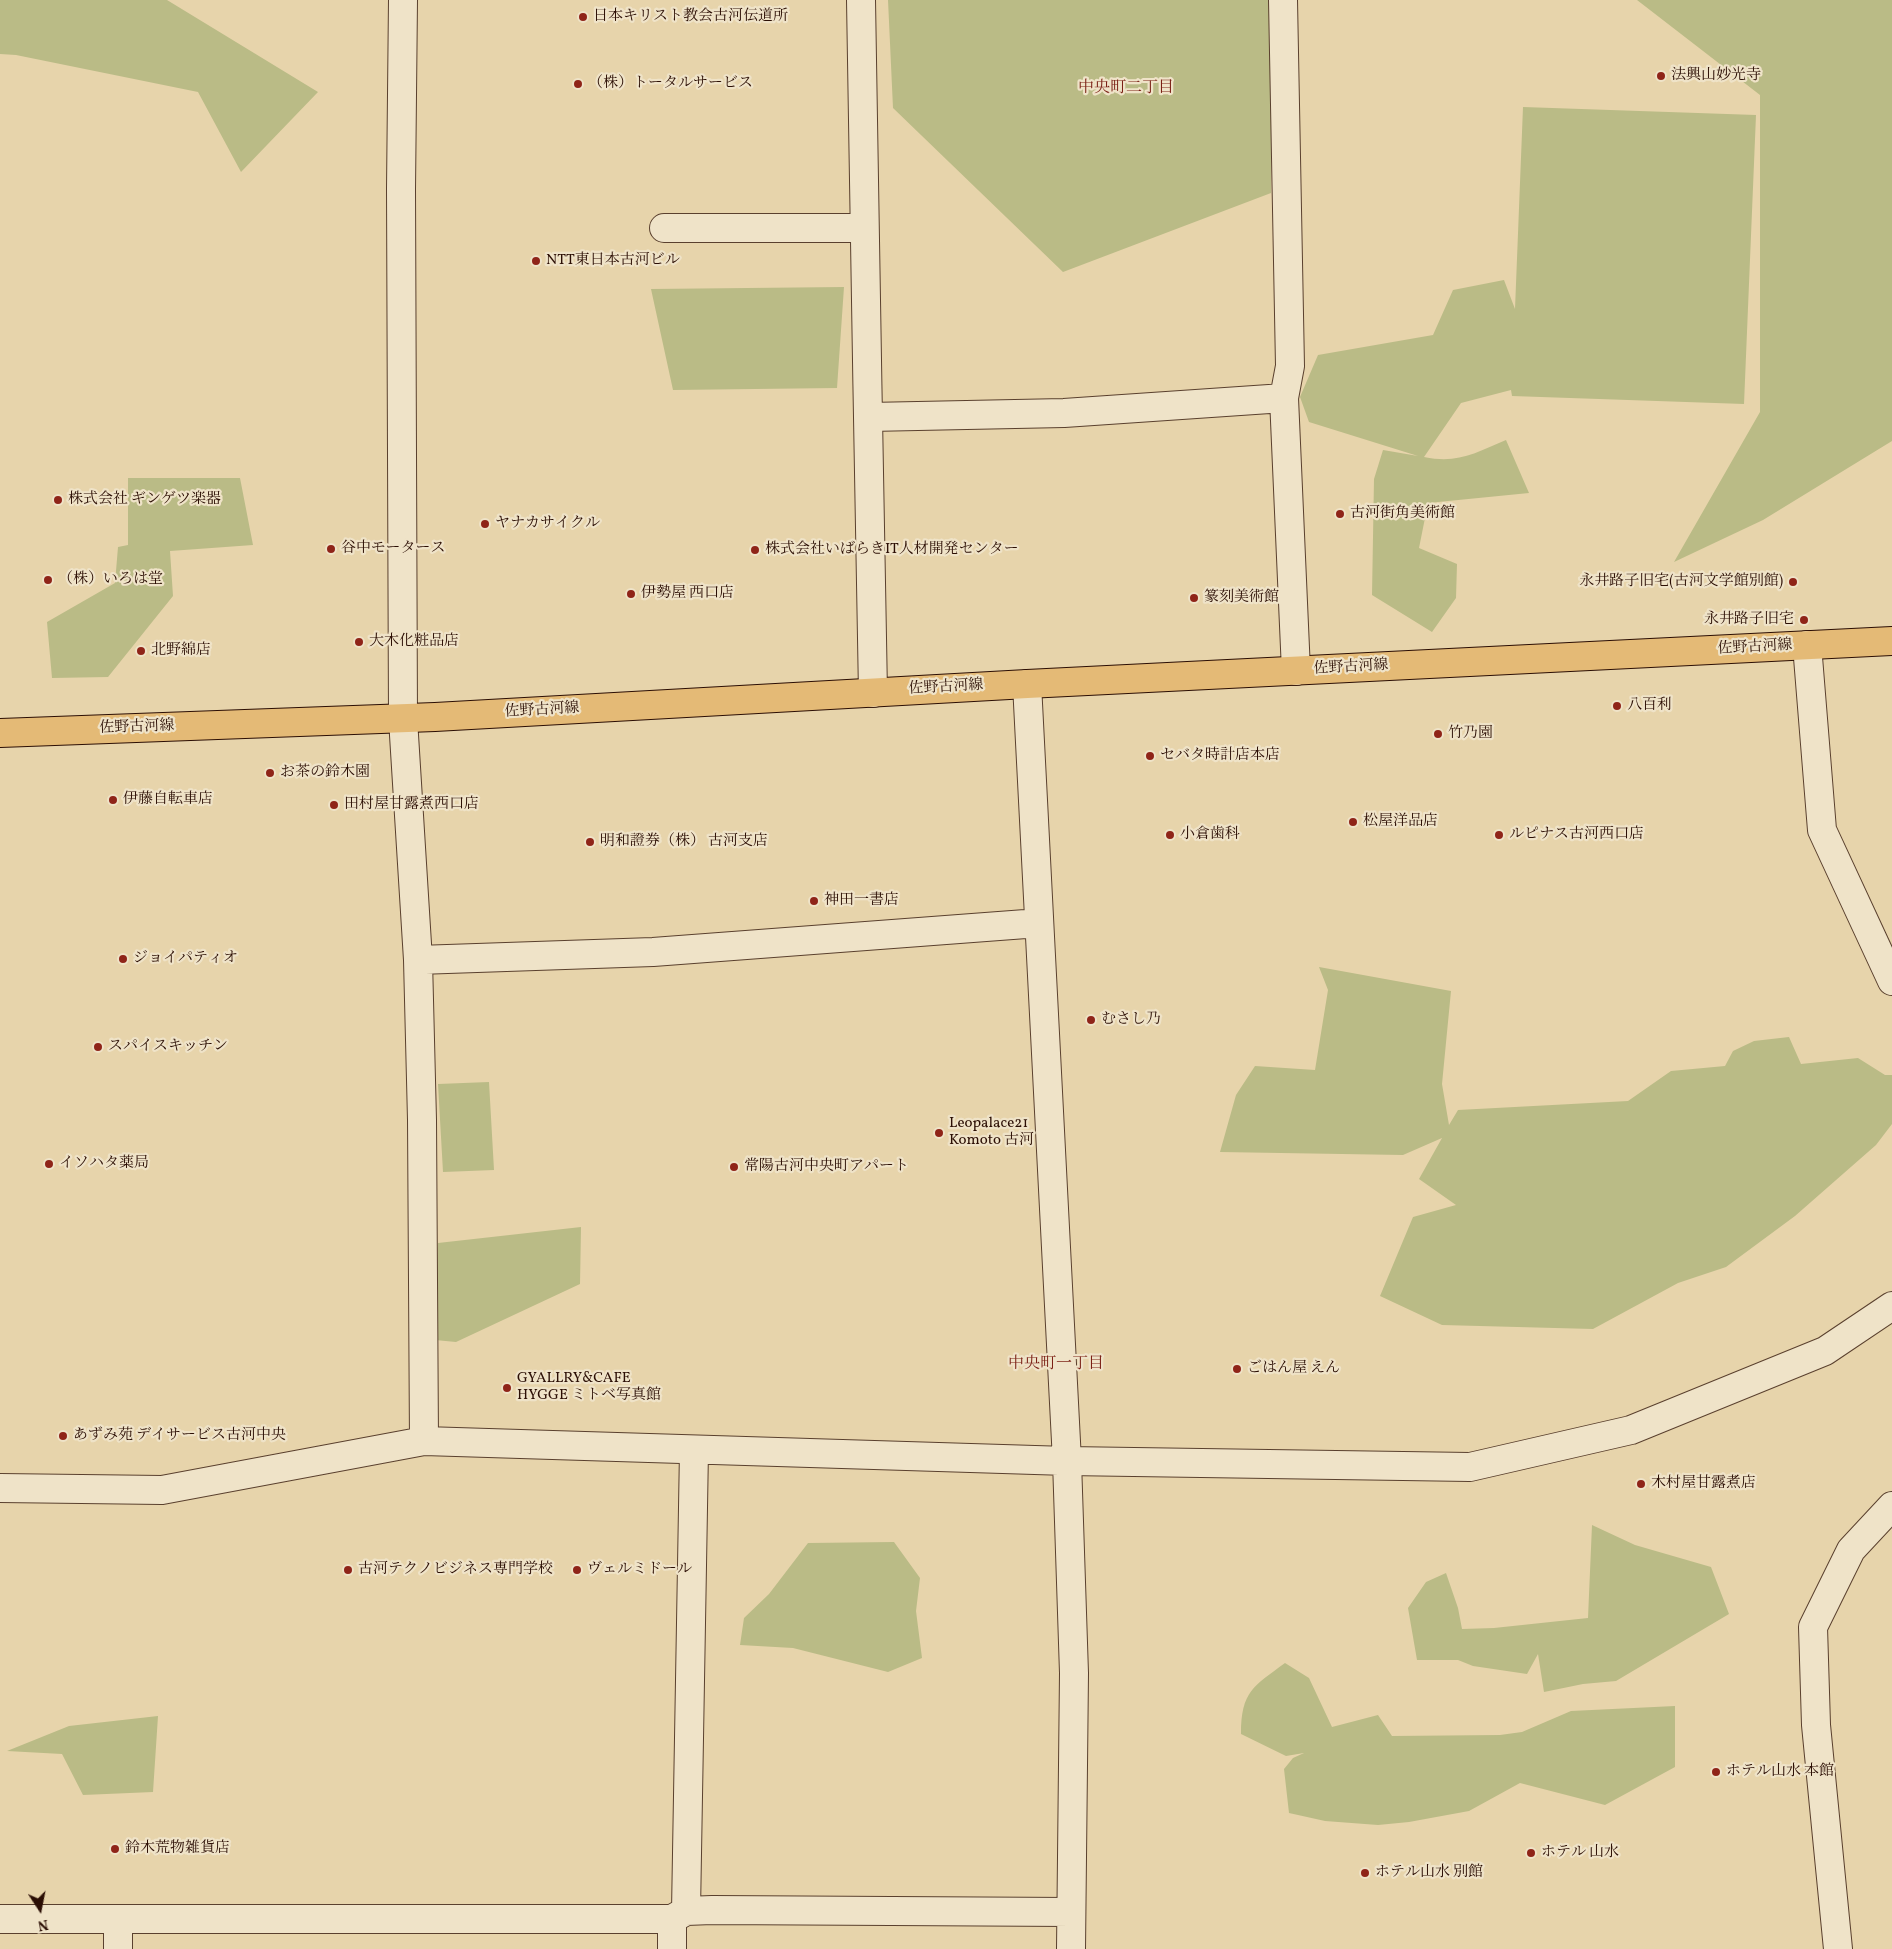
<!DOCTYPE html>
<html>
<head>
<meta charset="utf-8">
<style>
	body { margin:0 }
	#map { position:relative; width:1892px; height:1949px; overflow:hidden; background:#e7d4ab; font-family:Vollkorn,serif }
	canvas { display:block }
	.north { position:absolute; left:15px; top:1884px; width:50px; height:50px; -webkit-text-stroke:4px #efe3c8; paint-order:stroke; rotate:169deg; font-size:14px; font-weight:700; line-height:20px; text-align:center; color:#2b0e04 }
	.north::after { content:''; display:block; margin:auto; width:18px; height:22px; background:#2b0e04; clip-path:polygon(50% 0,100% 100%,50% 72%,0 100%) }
</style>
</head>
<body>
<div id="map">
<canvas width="1892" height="1949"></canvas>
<div class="north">N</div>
</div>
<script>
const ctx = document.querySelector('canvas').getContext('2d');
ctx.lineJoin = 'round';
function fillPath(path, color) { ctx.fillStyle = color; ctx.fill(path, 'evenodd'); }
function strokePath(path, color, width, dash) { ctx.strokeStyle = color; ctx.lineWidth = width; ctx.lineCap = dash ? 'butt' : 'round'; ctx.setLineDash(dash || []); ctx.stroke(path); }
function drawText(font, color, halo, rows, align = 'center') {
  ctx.font = font + ' Vollkorn,"Noto Serif JP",serif'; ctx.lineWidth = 4.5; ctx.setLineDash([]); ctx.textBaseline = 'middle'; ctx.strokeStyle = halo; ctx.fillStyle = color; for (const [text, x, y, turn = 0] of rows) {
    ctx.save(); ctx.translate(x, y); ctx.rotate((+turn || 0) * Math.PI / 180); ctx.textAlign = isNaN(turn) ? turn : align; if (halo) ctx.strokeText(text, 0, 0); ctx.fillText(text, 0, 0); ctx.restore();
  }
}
fillPath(new Path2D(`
	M0,0h167l151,92 -77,80 -43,-80 -182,-37 -16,-1z
	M888,0h383v193l-208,79 -170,-164z
	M1637,0h255v441l-129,79 -89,42 86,-150v-317z
	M1523,107l233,8 -12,289 -232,-8 -1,-6 -50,13 -37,54c34,7 51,-4 82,-17l23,53 -101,10 -9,45 38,16 -1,34 -24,34 -60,-37 2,-116 9,-29 35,6 -109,-34 -9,-25 18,-42 115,-20 20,-45 51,-10 11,29z
	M844,287l-7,101 -164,2 -22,-101z
	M128,478h112l13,67 -83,6 3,45 -65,81 -56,1 -5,-56 68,-39 3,-36 10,-2z
	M1319,967l132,24 -9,93 7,41 9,-15 170,-9 43,-30 54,-5 8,-15 21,-10 35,-4 12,27 57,-6 27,17h7v49l-16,21 -81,71 -69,51 -48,16 -85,46 -151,-4 -62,-29 33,-79 43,-12 -37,-26 23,-41 -39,17 -183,-3 16,-57 19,-29 60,4 13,-80z
	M489,1082l5,88 -51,2 -5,-88z
	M581,1227l-1,57 -124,58 -21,-2 3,-97z
	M1592,1525l43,20 76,22 18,47 -113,67 -33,3 -39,8 -6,-38 -11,20 -54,-8 -15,-6h-41l-9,-52 18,-26 20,-9 12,35 4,21 32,-1 94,-10z
	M894,1542l26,36 -4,33 6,47 -34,14 -95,-24 -53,-3 4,-27 25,-24 39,-51z
	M1285,1663l24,15 23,49 46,-12 14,21 108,-1 22,-3 49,-21 104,-5v61l-70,38 -85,-22 -51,28 -60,11 -31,3 -53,-4 -36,-8 -5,-44 9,-11 11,-5 -18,3 -45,-22c0,-43 13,-48 44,-71z
	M158,1716l-5,76 -70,3 -21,-41 -55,-3 62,-25z`), '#babb86');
const minor = new Path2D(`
	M403,0l-2,189 2,530 15,241 4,160 2,321
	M861,0c2,231 9,462 12,693
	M1283,0l7,366 -6,32 12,273
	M664,228h199
	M869,417l195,-4 220,-15
	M1807,645l15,185 70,151
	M1027,684l40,777 7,212 -3,276
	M418,960l235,-8 386,-29
	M0,1488l162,2 262,-49 643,20 403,6 161,-37 194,-79 67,-45
	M686,1911l8,-461
	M0,1919h672l14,-8 26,-1 359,2
	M118,1919v30
	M672,1919v30
	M1838,1949l-22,-224 -3,-98 38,-77 41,-44`);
const major = new Path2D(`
	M0,733l435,-16 592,-33 865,-43`);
strokePath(minor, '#5a402e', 30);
strokePath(major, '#2b0e04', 30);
strokePath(minor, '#efe3c8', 28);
strokePath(major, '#e4ba76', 28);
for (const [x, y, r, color] of [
	[583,17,5,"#8f2418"],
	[1661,76,5,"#8f2418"],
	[578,84,5,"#8f2418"],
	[536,261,5,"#8f2418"],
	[58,500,5,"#8f2418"],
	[1340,514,5,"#8f2418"],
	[485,524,5,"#8f2418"],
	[331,549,5,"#8f2418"],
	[755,550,5,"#8f2418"],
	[48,580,5,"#8f2418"],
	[1793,582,5,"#8f2418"],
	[631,594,5,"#8f2418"],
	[1194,598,5,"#8f2418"],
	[1804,620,5,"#8f2418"],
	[359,642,5,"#8f2418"],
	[141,651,5,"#8f2418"],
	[1617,706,5,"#8f2418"],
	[1438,734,5,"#8f2418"],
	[1150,756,5,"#8f2418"],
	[270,773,5,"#8f2418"],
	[113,800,5,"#8f2418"],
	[334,805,5,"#8f2418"],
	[1353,822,5,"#8f2418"],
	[1170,835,5,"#8f2418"],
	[1499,835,5,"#8f2418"],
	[590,842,5,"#8f2418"],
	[814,901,5,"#8f2418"],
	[123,959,5,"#8f2418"],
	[1091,1020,5,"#8f2418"],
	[98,1047,5,"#8f2418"],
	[939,1133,5,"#8f2418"],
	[49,1164,5,"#8f2418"],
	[734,1167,5,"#8f2418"],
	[1237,1369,5,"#8f2418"],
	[507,1388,5,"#8f2418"],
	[63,1436,5,"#8f2418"],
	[1641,1484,5,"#8f2418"],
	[348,1570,5,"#8f2418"],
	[577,1570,5,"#8f2418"],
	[1716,1772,5,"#8f2418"],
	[115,1849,5,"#8f2418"],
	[1531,1853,5,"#8f2418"],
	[1365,1873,5,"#8f2418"]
]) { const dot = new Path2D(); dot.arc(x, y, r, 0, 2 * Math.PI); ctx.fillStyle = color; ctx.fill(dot); strokePath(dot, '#efe3c8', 2); }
drawText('15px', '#2b0e04', '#efe3c8', [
	["日本キリスト教会古河伝道所",593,17],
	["法興山妙光寺",1671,76],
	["（株）トータルサービス",588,84],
	["NTT東日本古河ビル",546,261],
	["株式会社 ギンゲツ楽器",68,500],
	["古河街角美術館",1350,514],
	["ヤナカサイクル",495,524],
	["谷中モータース",341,549],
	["株式会社いばらきIT人材開発センター",765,550],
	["（株）いろは堂",58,580],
	["永井路子旧宅(古河文学館別館)",1783,582,"right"],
	["伊勢屋 西口店",641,594],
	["篆刻美術館",1204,598],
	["永井路子旧宅",1794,620,"right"],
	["大木化粧品店",369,642],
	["北野綿店",151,651],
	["八百利",1627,706],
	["竹乃園",1448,734],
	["セバタ時計店本店",1160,756],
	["お茶の鈴木園",280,773],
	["伊藤自転車店",123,800],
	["田村屋甘露煮西口店",344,805],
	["松屋洋品店",1363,822],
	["小倉歯科",1180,835],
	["ルピナス古河西口店",1509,835],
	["明和證券（株） 古河支店",600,842],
	["神田一書店",824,901],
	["ジョイパティオ",133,959],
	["むさし乃",1101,1020],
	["スパイスキッチン",108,1047],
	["Leopalace21",949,1124],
	["Komoto 古河",949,1141],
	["イソハタ薬局",59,1164],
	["常陽古河中央町アパート",744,1167],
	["ごはん屋 えん",1247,1369],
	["GYALLRY&CAFE",517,1379],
	["HYGGE ミトベ写真館",517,1396],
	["あずみ苑 デイサービス古河中央",73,1436],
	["木村屋甘露煮店",1651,1484],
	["古河テクノビジネス専門学校",358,1570],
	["ヴェルミドール",587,1570],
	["ホテル山水 本館",1726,1772],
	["鈴木荒物雑貨店",125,1849],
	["ホテル 山水",1541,1853],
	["ホテル山水 別館",1375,1873]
], 'left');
drawText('15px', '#2b0e04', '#efe3c8', [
	["佐野古河線",1755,648,-3],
	["佐野古河線",1351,668,-3],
	["佐野古河線",946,688,-3],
	["佐野古河線",542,711,-3],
	["佐野古河線",137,728,-2]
]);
drawText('16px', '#7a1f14', '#efe3c8', [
	["中央町二丁目",1126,89],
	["中央町一丁目",1056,1365]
]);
</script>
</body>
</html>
